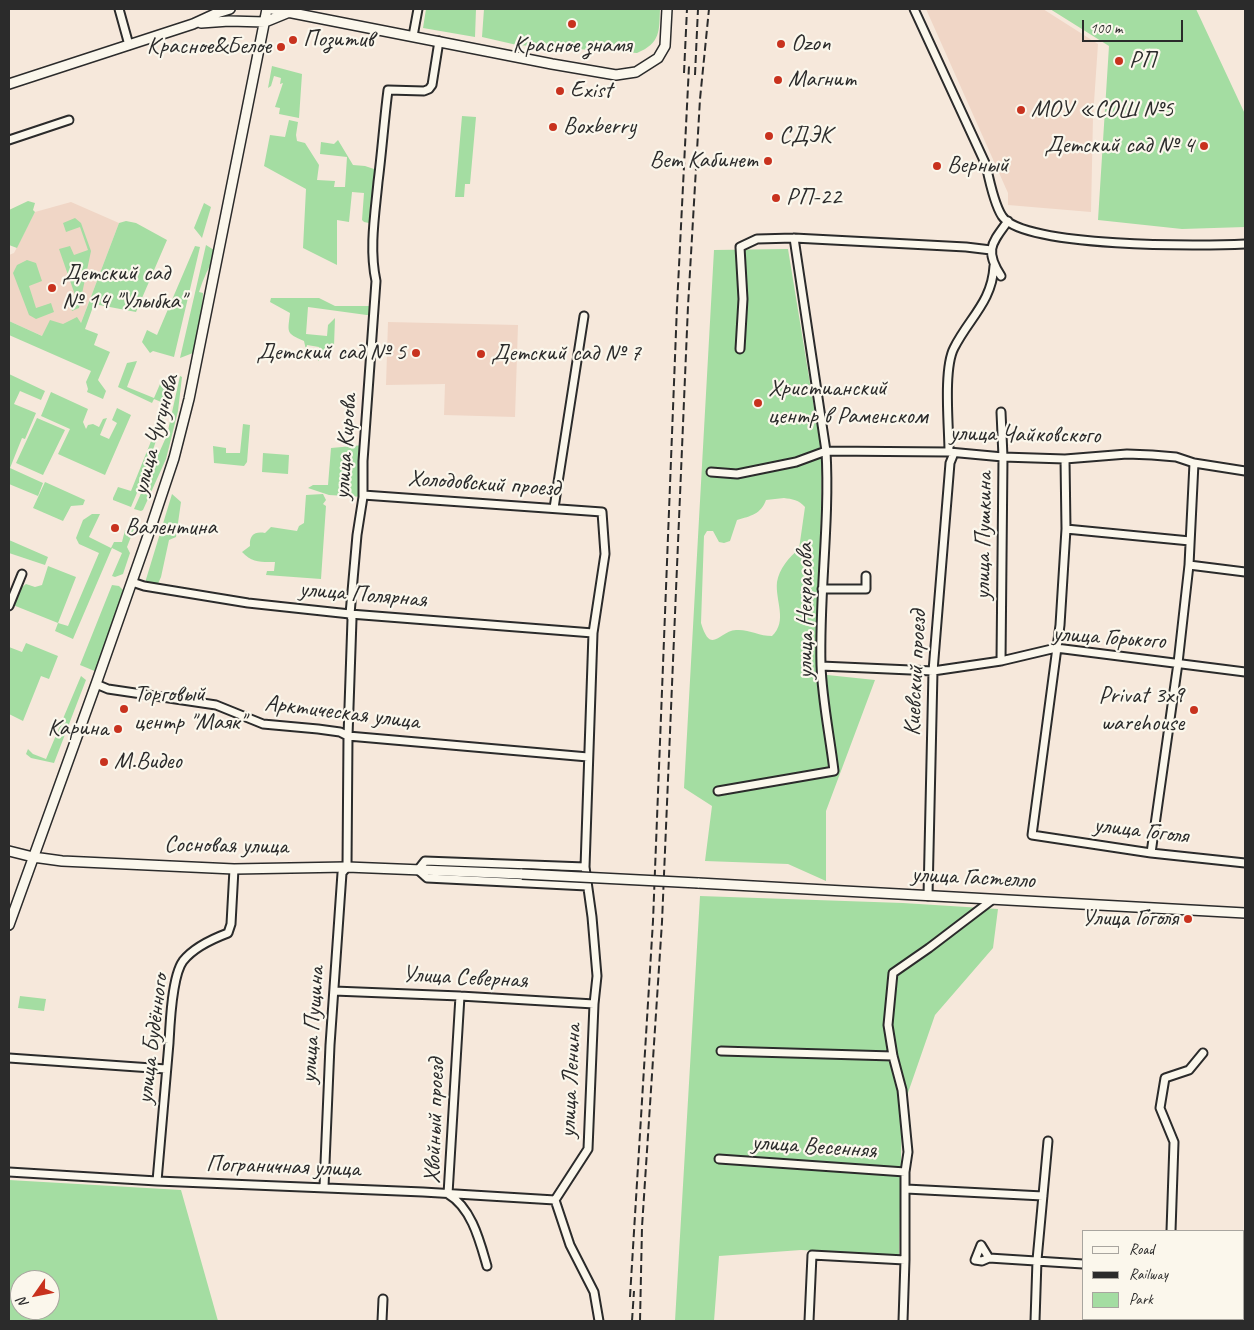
<!DOCTYPE html>
<html>
<head>
<meta charset="utf-8">
<style>
	body { margin:0 }
	#map { position:relative; width:1254px; height:1330px; overflow:hidden; background:#f6e8db; font-family:Caveat,sans-serif }
	canvas { display:block }
	.frame { position:absolute; inset:0; border:10px solid #2b2b2b; pointer-events:none }
	.legend { position:absolute; left:1082px; top:1230px; width:162px; height:90px; box-sizing:border-box; background:#fbf7ec; border:1px solid #a8a59f; margin:0; padding:6px 9px; list-style:none; font-size:15px; color:#2b2b2b }
	.legend li { display:flex; align-items:center; gap:10px; height:25px }
	.legend b { width:25px; border:1px solid #a8a59f }
	.north { position:absolute; left:10px; top:1270px; width:50px; height:50px; box-sizing:border-box; background:#fbf7ec; border:1px solid #a8a59f; border-radius:50%; rotate:237deg; font-size:14px; font-weight:700; line-height:20px; text-align:center; color:#2b2b2b }
	.north::after { content:''; display:block; margin:auto; width:18px; height:22px; background:#c8321e; clip-path:polygon(50% 0,100% 100%,50% 72%,0 100%) }
	.scale { position:absolute; left:1082px; top:20px; width:101px; height:22px; box-sizing:border-box; border:2px solid #2b2b2b; border-top:0; padding-left:6px; font-size:15px; line-height:18px; white-space:nowrap; color:#2b2b2b; -webkit-text-stroke:4px #fbf7ec; paint-order:stroke }
</style>
</head>
<body>
<div id="map">
<canvas width="1254" height="1330"></canvas>
<div class="frame"></div>
<ul class="legend">
<li><b style="height:6px;background:#fbf7ec"></b>Road</li>
<li><b style="height:6px;background:#2b2b2b"></b>Railway</li>
<li><b style="height:14px;background:#a4dda2"></b>Park</li>
</ul>
<div class="north">N</div>
<div class="scale">100 m</div>
</div>
<script>
const ctx = document.querySelector('canvas').getContext('2d');
ctx.lineJoin = 'round';
function fillPath(path, color) { ctx.fillStyle = color; ctx.fill(path, 'evenodd'); }
function strokePath(path, color, width, dash) { ctx.strokeStyle = color; ctx.lineWidth = width; ctx.lineCap = dash ? 'butt' : 'round'; ctx.setLineDash(dash || []); ctx.stroke(path); }
function drawText(font, color, halo, rows, align = 'center') {
  ctx.font = font + ' Caveat,sans-serif'; ctx.lineWidth = 4.5; ctx.setLineDash([]); ctx.textBaseline = 'middle'; ctx.strokeStyle = halo; ctx.fillStyle = color; for (const [text, x, y, turn = 0] of rows) {
    ctx.save(); ctx.translate(x, y); ctx.rotate((+turn || 0) * Math.PI / 180); ctx.textAlign = isNaN(turn) ? turn : align; if (halo) ctx.strokeText(text, 0, 0); ctx.fillText(text, 0, 0); ctx.restore();
  }
}
fillPath(new Path2D(`
	M926,9h117l55,35 -5,73 -2,95 -83,-7v-12z
	M71,202l48,21 -48,126 -62,-28v-66l5,-2 21,-41z
	M388,322l130,3 -3,92 -71,-2 1,-31 -59,1z`), '#f0d6c6');
fillPath(new Path2D(`
	M426,9h50l-1,28 -52,-9z
	M484,9h176c-1,22 1,34 -23,44l-120,-8 -35,-8z
	M1050,9h146l49,105v113l-63,2 -84,-9 11,-174z
	M272,66l30,8 -3,44 -20,-4 1,-6 -5,-1 8,-24 -3,1 1,-6 -7,-2 -3,10 -3,2z
	M462,116l14,1 -6,67h-5l-1,13h-9z
	M289,120l9,2 -2,13 1,6 8,2 14,22 -2,15 18,1 -1,6h11l2,-30 -27,-3 1,-12 13,2 4,-4 15,25 12,1 15,5 -6,53 -10,-2 -2,-2 2,-27 -12,-1 -3,30 -12,-2v45l-34,-17 3,-59 -42,-23 6,-31 15,2z
	M28,201l7,2 -2,7 2,2 -18,36 -8,-3v-35z
	M204,203l7,4 -9,31 -8,-10z
	M75,218l6,5 10,28 -12,57 -7,3 -4,-13 7,-3 -16,-46 11,-3 4,9 14,-5 -8,-23 -14,5 -3,-9z
	M126,221l10,2 31,17 -31,72 -42,-8 -9,25 13,5 -4,11 16,7 -12,28 8,11 -3,8 -16,-7 1,-3 -2,-7 5,-11 -82,-36v-14l33,15 8,-16 13,4 14,-7 4,6 38,-100z
	M206,245l8,5 2,5c-7,11 -13,24 -17,37l4,1 -1,18 -9,42 -13,5z
	M195,246l5,1 -26,110 -21,-6 -3,2 -8,-11 5,-12 10,5z
	M788,249l30,183 4,16 -4,226 57,6 -49,131v70l-38,-17 -83,-3 7,-55 -28,-18 30,-538zM784,498c8,1 15,2 21,9l-6,42c-10,8 -20,20 -22,33 -2,19 11,39 -5,54 -13,0 -23,-7 -36,-6 -17,1 -25,26 -35,-7l3,-87 3,-5h6l6,11 5,1 6,-2 7,-21c14,-4 24,-6 29,-20z
	M27,260l9,3 6,18 -13,5 7,22 15,-5 3,9 -18,7 -7,-4 -16,-42 4,-8z
	M271,298h48l16,8h39v10l-66,-9 -2,27 21,2 1,-11 7,-7 -1,28 -16,15 1,-14 -12,-2 -1,5 -2,-9c-19,-8 -16,-9 -14,-28l-20,-11z
	M137,361l-10,26 27,11 6,-14 10,3 1,10 -27,79 -13,31 -18,-7v-2l5,-11 13,4 35,-87 -12,-5 -2,4 -34,-16 9,-24z
	M9,374l36,17 -4,9 -21,-9 -6,13 22,9 -11,26 -3,-1 -12,30 33,15 -5,13 -29,-12z
	M180,376l2,1 -4,34 -12,48 -23,51 -2,1 -7,-2 33,-74z
	M51,392l37,17 -5,13 3,7 2,-4 5,-1 6,3 4,-8 4,-1 -7,17 9,4 8,-16 -5,-3 5,-12 14,7 -26,60 -47,-21 12,-25 -29,-13z
	M37,418l28,12 -22,45 -27,-12z
	M243,424l7,1 -3,37 -3,4 -30,-3 -1,-17 13,2v5h14z
	M364,445l-1,52 -34,-2 -21,-7 5,-3h15l3,-37z
	M263,453l26,2 -1,19 -26,-2z
	M45,482l40,18 -2,5 -12,1 -8,15 -30,-13z
	M172,494l9,8 -5,35 -7,3 -8,37 -5,11 -12,-2z
	M323,494l3,6 -3,4 3,2 -5,73 -55,-4 1,-4h7l1,-9c-14,0 -23,1 -33,-10l8,-6c-1,-11 5,-15 15,-13l6,-6 26,4 2,-5 5,-3 2,-28z
	M92,514h8l-11,23 22,11 3,-6h8l3,-12 9,-1 -7,18 3,6 -7,21 -8,3 -3,-1 10,-23 -10,-5 -39,91 -18,-8 3,-8 -45,-18 8,-17 5,-4 9,3 7,-2 6,-19 28,11 -18,46 10,3 31,-73 -20,-9 -3,-6 7,-18z
	M9,540l39,17 -3,8 -36,-12z
	M112,585l7,1 4,4 -26,82 -17,-7z
	M26,643l32,13 -9,23 -8,-3 -18,45 -14,-7v-67l13,5z
	M81,676l5,4 -32,83 -23,-5 -5,-4 2,-5 5,5 13,5z
	M700,896l203,7 95,6 -5,39 -58,67 -33,95 -3,145 -98,-5 -82,6 -5,65h-39z
	M20,996l26,3 -2,12 -26,-3z
	M9,1180l172,10 37,131h-209zM20,1280h30v30h-30z`), '#a4dda2');
const minor = new Path2D(`
	M119,9l10,36
	M914,9l72,156c3,14 8,39 16,51 20,32 203,30 243,28
	M413,36l5,-27
	M9,140l60,-20
	M794,238l32,213 123,1 54,5 62,2 62,-5 25,1 24,2 18,6 51,8
	M1001,276c-17,-26 -9,-33 7,-55
	M740,349l3,-50 -3,-52 17,-8 37,-1 172,9 25,3
	M1001,412l2,45 -2,204
	M949,452c0,-25 -6,-83 5,-104 15,-30 38,-46 40,-82
	M1065,459l1,70 -6,96 -28,210 119,18 94,10
	M711,472l26,2 59,-12 30,-11c4,71 -7,142 -5,214 1,34 9,72 13,106l-116,20
	M363,495l239,17 3,42 -12,79 -8,234 7,50 5,59 -3,28 -6,145 -33,51
	M554,508l30,-192
	M1066,529l124,12
	M1189,565l56,7
	M132,582l12,4 104,17 102,11 243,19
	M822,589h44v-13
	M9,606l13,-32
	M821,666l112,5 68,-10 55,-13 189,24
	M96,684l12,5 108,16 47,19 55,5 22,3 8,4 240,21
	M1151,853l27,-190 11,-98 5,-102
	M585,867l-160,-6 -7,9 9,8 160,8
	M928,896l5,-225 17,-208 4,-10
	M334,991l126,5 134,8
	M460,996l-12,198c24,14 32,48 39,72
	M721,1051l172,5
	M9,1058l157,11
	M719,1159l186,13
	M9,1172l148,9 266,11 132,8
	M157,1181c4,-46 8,-92 12,-138 1,-20 3,-67 14,-82 11,-14 29,-22 45,-28l3,-9 3,-55
	M324,1187l6,-142 12,-172 5,-6 1,-131 4,-117 -2,-5 7,-79 6,-38v-36l13,-180c-7,-32 -1,-67 2,-99 4,-31 6,-61 10,-92l36,1 5,-2 3,-4 7,-44
	M906,1189l137,7
	M555,1200l15,45 24,47 5,29
	M1171,1231l3,-89 -14,-34 5,-30 24,-8 14,-17
	M989,1258l-8,-13 -6,15 7,1 7,-3 94,6
	M1243,1273h2
	M382,1321l1,-22
	M809,1321l3,-66 93,5
	M903,1321l2,-61v-88l3,-20 -6,-62 -9,-34 -5,-31 5,-52 36,-25 63,-48
	M1035,1321l2,-61 11,-119
	M1165,1321l1,-2`);
const major = new Path2D(`
	M272,9l280,55 64,11 20,-3 22,-14 7,-12 2,-37
	M201,23l28,-2 36,1 22,-9
	M9,84l184,-60 24,-11 13,-4
	M9,851l24,6 29,4 172,8 113,-2 175,7
	M698,883l547,30
	M9,925l87,-241 54,-154 24,-72 15,-59 78,-390`);
strokePath(minor, '#2b2b2b', 11);
strokePath(major, '#2b2b2b', 12);
strokePath(minor, '#fbf7ec', 7);
strokePath(major, '#fbf7ec', 9);
strokePath(new Path2D(`
	M684,73l3,-64
	M695,75l3,-66
	M630,1297l23,-376 24,-615 12,-240
	M632,1321l2,-30
	M640,1321l2,-94 20,-305 26,-616 12,-207 9,-90`), '#2b2b2b', 2, [8, 4]);
const majorBridge = new Path2D(`
	M522,874l176,9`);
strokePath(majorBridge, '#2b2b2b', 12, []);
strokePath(majorBridge, '#fbf7ec', 9);
for (const [x, y, r, color] of [
	[572,24,5,"#c8321e"],
	[293,40,5,"#c8321e"],
	[781,44,5,"#c8321e"],
	[281,47,5,"#c8321e"],
	[1119,61,5,"#c8321e"],
	[778,80,5,"#c8321e"],
	[560,91,5,"#c8321e"],
	[1021,110,5,"#c8321e"],
	[553,127,5,"#c8321e"],
	[769,136,5,"#c8321e"],
	[1204,146,5,"#c8321e"],
	[768,161,5,"#c8321e"],
	[937,166,5,"#c8321e"],
	[776,198,5,"#c8321e"],
	[52,288,5,"#c8321e"],
	[416,353,5,"#c8321e"],
	[481,354,5,"#c8321e"],
	[758,403,5,"#c8321e"],
	[115,528,5,"#c8321e"],
	[124,709,5,"#c8321e"],
	[1194,710,5,"#c8321e"],
	[118,729,5,"#c8321e"],
	[104,762,5,"#c8321e"],
	[1188,919,5,"#c8321e"]
]) { const dot = new Path2D(); dot.arc(x, y, r, 0, 2 * Math.PI); ctx.fillStyle = color; ctx.fill(dot); strokePath(dot, '#fbf7ec', 2); }
drawText('24px', '#2b2b2b', '#fbf7ec', [
	["Позитив",303,40],
	["Ozon",791,44],
	["Красное знамя",572,46,"center"],
	["Красное&Белое",271,47,"right"],
	["РП",1129,61],
	["Магнит",788,80],
	["Exist",570,91],
	["МОУ «СОШ №5",1031,110],
	["Boxberry",563,127],
	["СДЭК",779,136],
	["Детский сад № 4",1194,146,"right"],
	["Вет Кабинет",758,161,"right"],
	["Верный",947,166],
	["РП-22",786,198],
	["Детский сад",62,274],
	["№ 14 \"Улыбка\"",62,302],
	["Детский сад № 5",406,353,"right"],
	["Детский сад № 7",491,354],
	["Христианский",768,389],
	["центр в Раменском",768,417],
	["Валентина",125,528],
	["Торговый",134,695],
	["центр \"Маяк\"",134,723],
	["Privat 3x9",1184,696,"right"],
	["warehouse",1184,724,"right"],
	["Карина",108,729,"right"],
	["М.Видео",114,762],
	["Улица Гоголя",1178,919,"right"]
], 'left');
drawText('24px', '#2b2b2b', '#fbf7ec', [
	["улица Чугунова",156,435,-75],
	["улица Чайковского",1025,435,1],
	["улица Кирова",346,447,-86],
	["Холодовский проезд",484,484,4],
	["улица Пушкина",984,536,-89],
	["улица Полярная",363,595,5],
	["улица Некрасова",806,611,-90],
	["улица Горького",1109,638,4],
	["Киевский проезд",916,673,-87],
	["Арктическая улица",342,713,7],
	["улица Гоголя",1141,831,7],
	["Сосновая улица",226,846,1],
	["улица Гастелло",973,878,3],
	["Улица Северная",465,978,3],
	["улица Пущина",313,1025,-86],
	["улица Будённого",153,1039,-83],
	["улица Ленина",571,1081,-87],
	["Хвойный проезд",435,1121,-88],
	["улица Весенняя",814,1147,4],
	["Пограничная улица",283,1167,2]
]);
</script>
</body>
</html>
